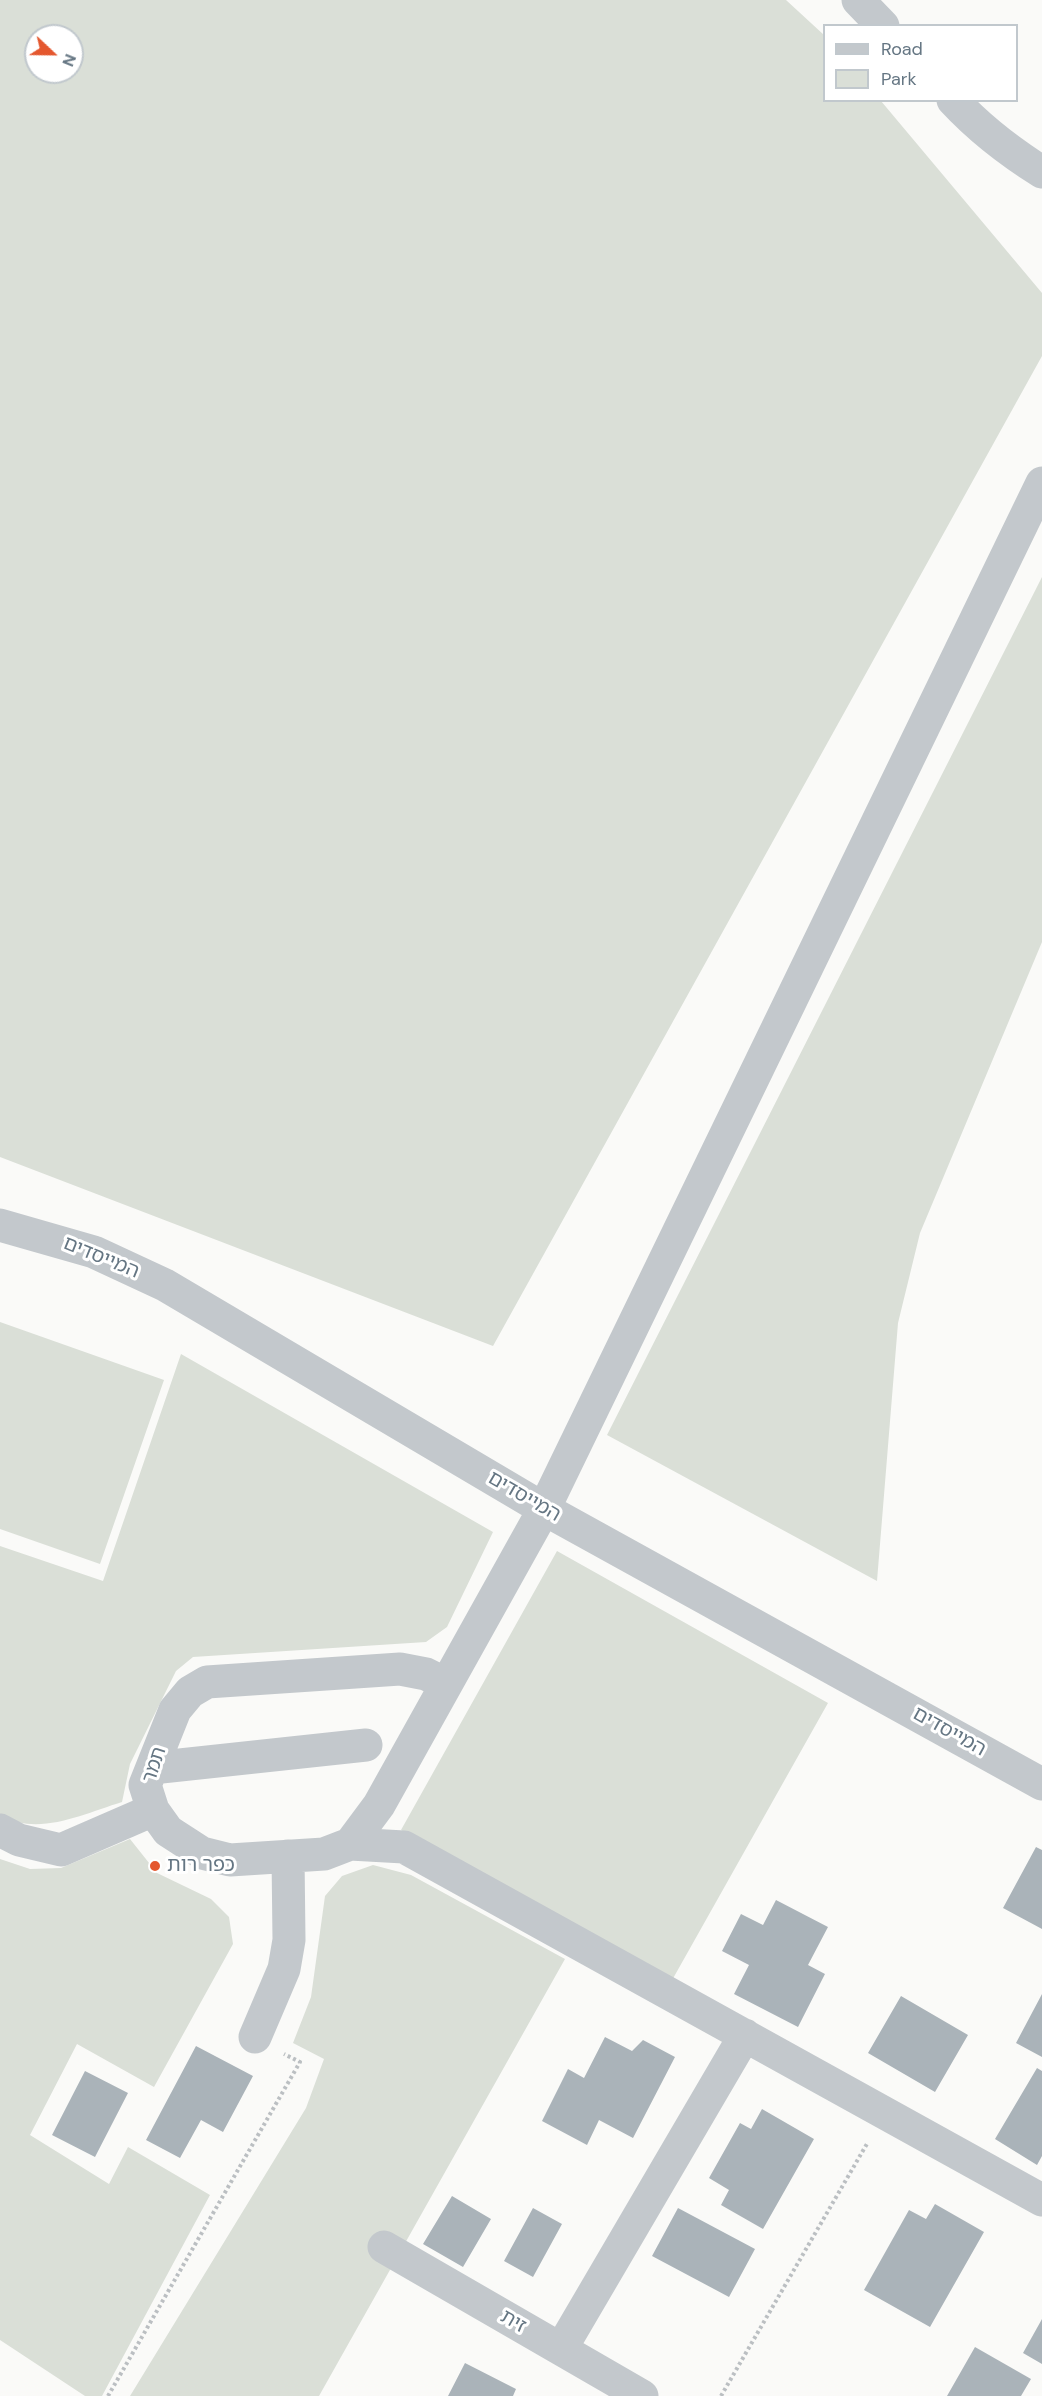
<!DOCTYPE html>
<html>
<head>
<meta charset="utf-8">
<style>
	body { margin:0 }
	#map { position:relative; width:1042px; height:2396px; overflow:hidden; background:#fafaf8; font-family:"DM Sans",sans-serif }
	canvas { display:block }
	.legend { position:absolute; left:823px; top:24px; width:195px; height:78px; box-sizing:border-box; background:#fff; border:2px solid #c1c8cd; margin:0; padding:8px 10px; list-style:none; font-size:18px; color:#657683 }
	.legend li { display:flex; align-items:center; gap:12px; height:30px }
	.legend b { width:30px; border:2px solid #c1c8cd }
	.north { position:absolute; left:24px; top:24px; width:60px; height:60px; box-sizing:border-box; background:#fff; border:2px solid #c1c8cd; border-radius:50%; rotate:112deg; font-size:16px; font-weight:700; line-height:24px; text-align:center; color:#657683 }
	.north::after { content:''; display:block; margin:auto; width:21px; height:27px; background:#e4572e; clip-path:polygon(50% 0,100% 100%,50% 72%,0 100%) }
</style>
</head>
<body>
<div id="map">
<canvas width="1042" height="2396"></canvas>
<ul class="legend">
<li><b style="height:8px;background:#c3c8cc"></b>Road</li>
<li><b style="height:16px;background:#dadfd7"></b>Park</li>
</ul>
<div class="north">N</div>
</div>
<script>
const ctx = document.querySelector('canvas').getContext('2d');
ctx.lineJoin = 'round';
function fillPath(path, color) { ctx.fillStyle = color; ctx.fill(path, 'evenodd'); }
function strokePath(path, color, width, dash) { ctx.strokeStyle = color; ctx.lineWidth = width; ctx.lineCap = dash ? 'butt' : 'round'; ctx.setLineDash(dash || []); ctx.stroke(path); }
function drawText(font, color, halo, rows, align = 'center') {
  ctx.font = font + ' "DM Sans","Noto Sans Hebrew",sans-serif'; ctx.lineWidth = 6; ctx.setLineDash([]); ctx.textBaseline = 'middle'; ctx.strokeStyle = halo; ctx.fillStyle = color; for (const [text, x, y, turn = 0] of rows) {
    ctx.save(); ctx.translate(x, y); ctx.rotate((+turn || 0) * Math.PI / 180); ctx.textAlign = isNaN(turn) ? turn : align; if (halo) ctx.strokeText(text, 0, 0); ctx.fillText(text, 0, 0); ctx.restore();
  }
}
fillPath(new Path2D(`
	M0,0h786l38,35v65l57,1 161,192v63l-549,990 -493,-189zM36,36h36v36h-36z
	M1042,577v365l-122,291 -22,90 -21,258 -270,-146z
	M0,1322l164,58 -64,184 -100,-35z
	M181,1354l312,178 -46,95 -21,15 -233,15 -17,14 -46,93 -8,38c-39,12 -84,35 -122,13v-269l103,35z
	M557,1551l271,152 -157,279 -270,-152z
	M130,1839l27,34 54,26 18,18 4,27 -79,143 -77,-43 -47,91 79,49 19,-37 82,48 -108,201h-17l-85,-56v-481l30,10 31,-1z
	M373,1865l38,10 154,84 -246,437h-189l176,-288 18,-49 -31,-16 18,-46 14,-101 17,-20z`), '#dadfd7');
fillPath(new Path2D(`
	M1036,1847l6,3v79l-39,-21z
	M776,1900l52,27 -20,38 17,9 -27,53 -64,-33 15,-29 -27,-14 19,-37 22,11z
	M1042,1994v63l-26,-14z
	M901,1996l67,39 -33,57 -67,-39z
	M605,2037l27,14 11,-11 32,17 -42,81 -34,-18 -12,25 -45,-24 26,-52 16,9z
	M196,2046l57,30 -30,56 -22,-12 -21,38 -34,-18z
	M1037,2068l5,3v85l-5,9 -42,-26z
	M85,2071l43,22 -33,64 -43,-22z
	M762,2109l52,30 -51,90 -42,-24 8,-15 -20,-12 31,-55 11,6z
	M452,2196l39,23 -28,48 -40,-23z
	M935,2204l49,28 -54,95 -66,-37 45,-80 17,9z
	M533,2208l29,16 -29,53 -29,-16z
	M678,2208l77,41 -26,48 -77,-41z
	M1042,2319v45l-19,-11z
	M975,2347l56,32 -10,17h-74z
	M465,2363l51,26 -3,7h-65z`), '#aab3b9');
strokePath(new Path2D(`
	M108,2396l192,-334 -16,-8
	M721,2396l147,-254`), '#bbbfc2', 4, [3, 3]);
strokePath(new Path2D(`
	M858,0l25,26
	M953,100c26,28 57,52 89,72
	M0,1225l94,27 71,33 379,224 498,275
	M446,1684l-20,-10 -26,-5 -193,13 -17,10 -15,18 -30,75 8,25 15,21 34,22 28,7 94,-6 26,-10 29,-39 165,-296 498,-1026
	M152,1768l214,-23
	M0,1830l19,10 42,10 92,-40
	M350,1844l54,3 638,353
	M255,2037l29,-68 5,-29 -1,-84
	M384,2247l258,149
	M561,2349l184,-314`), '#c3c8cc', 33);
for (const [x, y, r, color] of [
	[155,1866,6,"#e4572e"]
]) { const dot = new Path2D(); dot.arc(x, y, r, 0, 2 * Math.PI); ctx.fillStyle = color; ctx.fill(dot); strokePath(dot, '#fff', 2); }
drawText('20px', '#657683', '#fff', [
	["המייסדים",101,1258,22],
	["המייסדים",524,1497,30],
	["המייסדים",949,1732,29],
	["תמר",155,1765,-72],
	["זית",513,2322,30]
]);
drawText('20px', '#657683', '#fff', [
	["כפר רות",167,1866]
], 'left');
</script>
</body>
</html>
